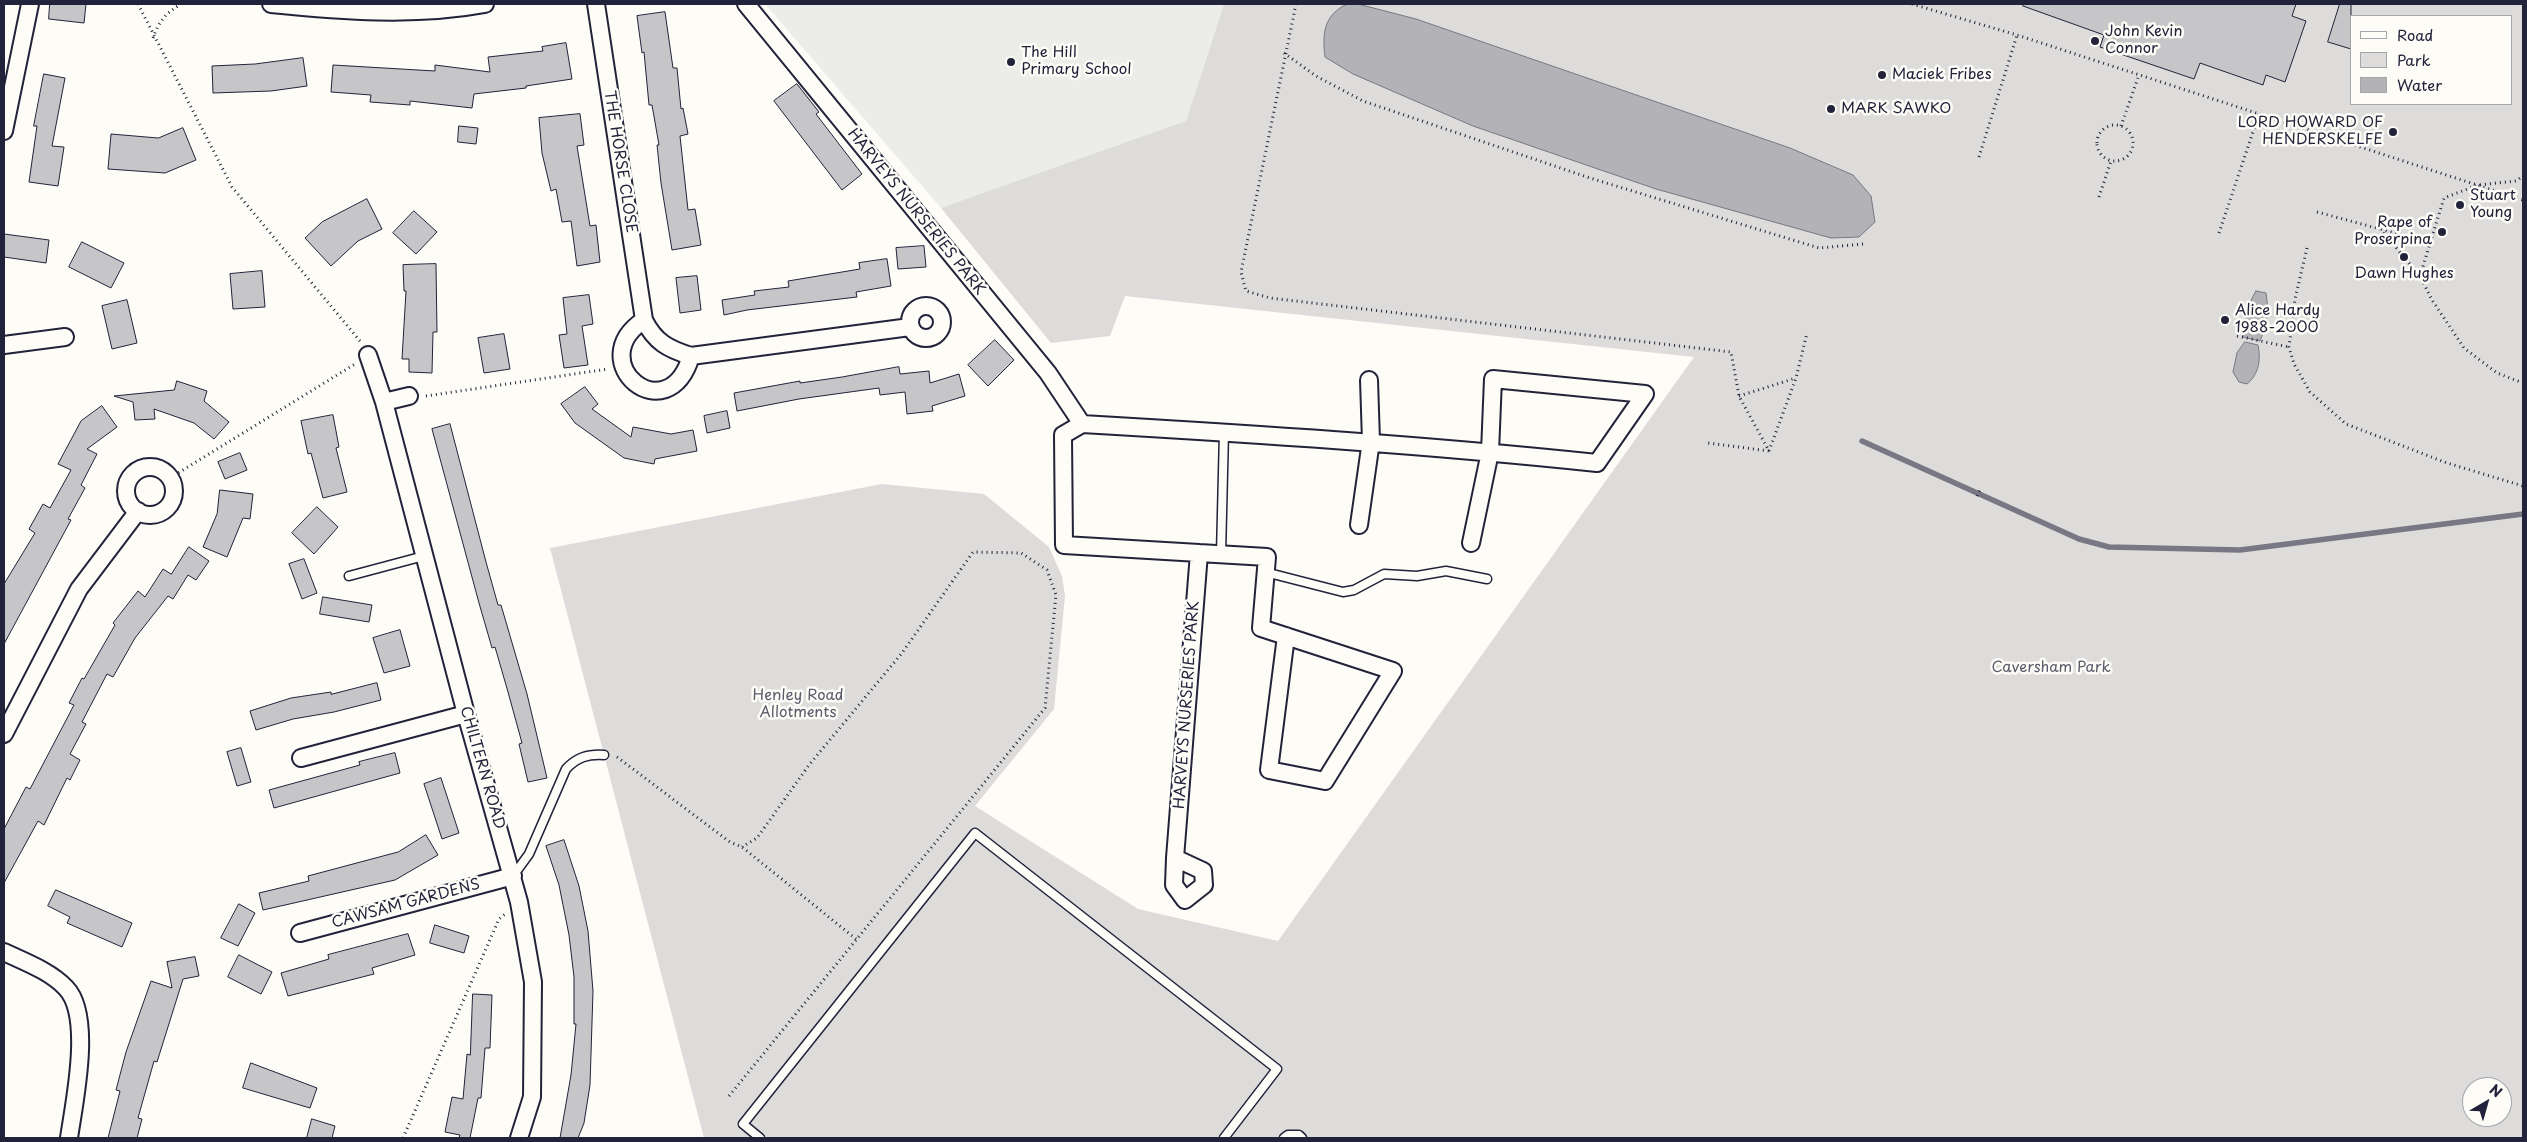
<!DOCTYPE html>
<html>
<head>
<meta charset="utf-8">
<style>
	body { margin:0 }
	#map { position:relative; width:2527px; height:1142px; overflow:hidden; background:#fdfcf7; font-family:"Playpen Sans",sans-serif }
	canvas { display:block }
	.frame { position:absolute; inset:0; border:5px solid #22223b; pointer-events:none }
	.legend { position:absolute; left:2350px; top:15px; width:162px; height:90px; box-sizing:border-box; background:#fdfcf7; border:1px solid #a5a5ac; margin:0; padding:6px 9px; list-style:none; font-size:15px; color:#22223b }
	.legend li { display:flex; align-items:center; gap:10px; height:25px }
	.legend b { width:25px; border:1px solid #a5a5ac }
	.north { position:absolute; left:2462px; top:1077px; width:50px; height:50px; box-sizing:border-box; background:#fdfcf7; border:1px solid #a5a5ac; border-radius:50%; rotate:38deg; font-size:14px; font-weight:700; line-height:20px; text-align:center; color:#22223b }
	.north::after { content:''; display:block; margin:auto; width:18px; height:22px; background:#22223b; clip-path:polygon(50% 0,100% 100%,50% 72%,0 100%) }
</style>
</head>
<body>
<div id="map">
<canvas width="2527" height="1142"></canvas>
<div class="frame"></div>
<ul class="legend">
<li><b style="height:6px;background:#fdfcf7"></b>Road</li>
<li><b style="height:14px;background:#dddcdb"></b>Park</li>
<li><b style="height:14px;background:#b2b2b7"></b>Water</li>
</ul>
<div class="north">N</div>
</div>
<script>
const ctx = document.querySelector('canvas').getContext('2d');
ctx.lineJoin = 'round';
function fillPath(path, color) { ctx.fillStyle = color; ctx.fill(path, 'evenodd'); }
function strokePath(path, color, width, dash) { ctx.strokeStyle = color; ctx.lineWidth = width; ctx.lineCap = dash ? 'butt' : 'round'; ctx.setLineDash(dash || []); ctx.stroke(path); }
function drawText(font, color, halo, rows, align = 'center') {
  ctx.font = font + ' "Playpen Sans",sans-serif'; ctx.lineWidth = 5; ctx.setLineDash([]); ctx.textBaseline = 'middle'; ctx.strokeStyle = halo; ctx.fillStyle = color; for (const [text, x, y, turn = 0] of rows) {
    ctx.save(); ctx.translate(x, y); ctx.rotate((+turn || 0) * Math.PI / 180); ctx.textAlign = isNaN(turn) ? turn : align; if (halo) ctx.strokeText(text, 0, 0); ctx.fillText(text, 0, 0); ctx.restore();
  }
}
fillPath(new Path2D(`
	M765,4h459l-38,117 -106,42 -139,45z`), '#ecece9');
fillPath(new Path2D(`
	M1224,4h1299v1134h-1819l-154,-590 332,-64 102,10 65,53 13,29 3,20 -11,113 -79,97 163,103 140,32 416,-584 -569,-61 -15,40 -59,7 -110,-135 245,-87zM2351,16h160v88h-160zM2472,1087h30v30h-30z`), '#dddcdb');
const water = new Path2D(`
	M1347,4h11l58,15 374,129 63,27 18,21 4,26 -16,15 -28,1 -175,-49 -183,-63 -120,-52 -28,-17c-3,-24 -1,-42 22,-53z
	M2256,291l10,2c3,19 1,31 -6,48l-17,-4c1,-18 4,-31 13,-46z
	M2245,342l13,3c3,15 1,29 -11,39l-8,-2 -6,-10 4,-19z`);
fillPath(water, '#b2b2b7');
strokePath(water, '#787885', 1);
strokePath(new Path2D(`
	M1862,441l217,98 30,8 131,3 283,-36`), '#787885', 5.5);
const building = new Path2D(`
	M50,4h36l-2,19 -35,-4z
	M2023,4h273l-4,12 14,5 -21,61 -19,-7 -3,10 -63,-22 -6,16 -94,-32 4,-12 -81,-29z
	M2340,4h11v45l-23,-7z
	M665,12l8,56h4l4,41 2,-1 5,26 -8,2 8,74 7,-1 6,36 -29,5 -11,-67 -4,-38h2l-7,-40h-3l-5,-53 -2,1 -5,-37z
	M566,43l6,36 -46,7v2l-52,6 -2,14 -62,-7v4l-40,-3 1,-7 -40,-3 2,-27 102,6v-6l55,7 -2,-15 55,-6 -1,-4z
	M303,58l4,28 -36,5 -58,2 -1,-27 43,-2z
	M44,74l21,4 -13,68 12,1 -6,39 -29,-4 8,-56h-3z
	M797,84l22,28 -3,2 46,60 -20,16 -68,-89z
	M580,114l4,31 -7,1 13,80 6,-1 4,37 -23,4 -6,-45 -9,1 -6,-33 -5,2 -9,-38 -3,-35z
	M459,126l19,2 -2,16 -18,-2z
	M183,128l13,32 -31,13 -57,-4 3,-35 47,4z
	M367,199l15,30 -24,12 -27,25 -26,-28 17,-16z
	M414,211l23,21 -21,22 -23,-21z
	M4,234l45,6 -3,23 -42,-6z
	M82,242l42,21 -13,25 -42,-21z
	M924,246l2,21 -28,2 -2,-21z
	M887,259l4,27 -35,6 1,5 -110,13 -23,5 -2,-15 33,-5 -1,-4 35,-4 -1,-6 72,-12 -1,-6z
	M436,264l1,68h-4l-1,41 -23,-1v-13h-7l4,-68h-2l-1,-26z
	M262,271l3,36 -32,2 -3,-35z
	M697,276l4,34 -21,3 -4,-35z
	M589,295l4,29 -11,2 6,39 -24,3 -5,-33 8,-1 -4,-36z
	M127,300l10,43 -25,6 -10,-43z
	M504,334l6,35 -26,4 -6,-35z
	M995,340l19,20 -26,26 -20,-21z
	M899,367l1,7 29,-3 1,12 29,-9 6,22 -33,10 1,5 -26,3 -2,-22 -25,3 -1,-7 -80,11 -62,12 -3,-18 66,-12v2l42,-6z
	M177,381l30,10 -3,10 25,21 -15,17 -20,-16 -40,-14 1,10 -20,1 -2,-18 -19,-6 60,-6z
	M585,387l13,17 -6,5 39,28 2,-10 38,7 22,-4 4,21 -42,8 -1,5 -30,-6 -49,-35 -14,-19z
	M102,406l15,21 -30,22 10,5 -16,31 4,3 -17,31 3,1 -67,124v-60l31,-51 -6,-4 14,-25 7,4 21,-38 -13,-6 23,-43z
	M727,411l3,17 -23,5 -3,-17z
	M333,415l6,32 -3,1 11,44 -24,6 -12,-45 -3,1 -7,-33z
	M450,424l36,138 12,43h3l26,89 20,84 -19,4 -9,-38 3,-1 -14,-51 -13,-45 -3,1 -13,-45 -47,-174z
	M240,453l7,17 -22,9 -7,-17z
	M220,490l33,4 -3,25 -7,-1 -16,39 -24,-10 14,-33z
	M317,507l21,20 -24,27 -22,-21z
	M189,547l20,14 -13,19 -8,-5 -15,24 -5,-3 -33,42 -22,39 -6,-3 -25,48 4,2 -16,30 10,6 -10,20 -3,-2 -23,47 -6,-4 -34,62v-54l22,-42 4,2 44,-84 -5,-2 13,-25 2,1 31,-54 -2,-2 25,-32 7,6 18,-28 8,5z
	M304,559l13,34 -15,6 -13,-35z
	M323,597l49,8 -3,17 -49,-8z
	M400,630l10,36 -26,7 -11,-35z
	M377,683l4,17 -47,12 -41,7 -37,11 -6,-19 41,-13 40,-6v2z
	M241,748l10,34 -14,4 -10,-34z
	M395,753l5,20 -126,35 -5,-18 91,-25 -1,-3z
	M441,778l18,55 -17,6 -18,-55z
	M426,835l12,20 -43,25 -132,30 -4,-17 50,-12 -1,-5 90,-24z
	M564,840l15,46 9,45 5,60 -3,94 -6,38 -6,15h-18l11,-63 5,-51h-2v-47l-5,-42 -10,-50 -13,-39z
	M56,890l76,33 -10,24 -55,-24 3,-6 -22,-11z
	M239,904l16,9 -17,33 -17,-8z
	M435,925l34,11 -5,17 -34,-10z
	M408,934l7,21 -43,13 2,6 -86,22 -7,-23 48,-14 -1,-4z
	M239,955l33,17 -11,22 -33,-17z
	M195,957l4,19 -16,3 -26,83 -3,-1 -16,57 4,1 -5,19h-29l12,-47 -4,-1 10,-38 25,-71 21,7 -5,-26z
	M473,994l19,1 -2,53h-5l-4,50h-3l-8,40h-11l1,-3 -15,-3 7,-35 11,2 4,-45 3,1z
	M251,1063l66,25 -7,20 -67,-20z
	M312,1119l23,7 -3,12h-25z`);
fillPath(building, '#c6c6c8');
strokePath(building, '#22223b', 1);
const service = new Path2D(`
	M1221,554l3,-122
	M1265,572l78,20 11,-2 30,-16 33,2 29,-5 41,8
	M349,576l75,-20
	M513,876l16,-22 37,-85c11,-12 22,-15 38,-14
	M760,1138l-17,-14 232,-291 302,236 -53,69
	M1284,1138l4,-3h11l3,3`);
const minor = new Path2D(`
	M271,4c70,7 144,13 214,0
	M596,4l48,316
	M746,4l302,369 34,51
	M4,131l26,-127
	M910 322a16 16 0 1 1 32 0a16 16 0 1 1-32 0Z
	M644,320c11,22 24,29 47,36 -23,78 -110,6 -47,-36z
	M4,345l61,-8
	M368,355l16,47 82,312 53,188 14,80 -1,115 -13,41
	M691,356l219,-29
	M384,402l25,-6
	M126 491a24 24 0 1 1 48 0a24 24 0 1 1-48 0Z
	M1359,525l12,-84 -2,-61
	M1199,553l68,4 -6,71 132,43 -68,110 -56,-11 17,-134
	M4,734l75,-145 59,-78
	M301,758l165,-44
	M1175,858l28,13 1,14 -19,15 -11,-15 1,-27 24,-305 -135,-8 -1,-110 19,-11c172,10 344,21 515,39l48,-69 -152,-15 -3,73 -19,91
	M300,933l213,-57
	M4,952c21,10 46,19 62,36 27,28 8,115 3,150`);
strokePath(service, '#22223b', 11);
strokePath(minor, '#22223b', 20);
strokePath(new Path2D(`
	M138,4l94,183 128,154
	M1296,4l-55,268 5,19 24,7 461,54 8,44 30,55 -61,-8
	M1912,4l105,31 506,165
	M153,38c6,-17 13,-25 28,-34
	M1284,53l32,23 47,25 227,77 229,70 44,-4
	M2097 143a18 18 0 1 1 36 0a18 18 0 1 1-36 0Z
	M2121,126l18,-51
	M1979,157l38,-122
	M2099,197l12,-36
	M2317,212l63,17 40,47 12,24 32,48 33,25 26,10
	M2381,229l48,15
	M2219,233l40,-119
	M2307,248l-12,51 -6,48 5,17 16,28 36,32 101,39 76,23
	M2420,276l24,-78 34,-13 38,-4 7,-5
	M2237,336l52,11
	M426,396l182,-27
	M1739,396l57,-18
	M1769,451l27,-73 11,-45
	M170,478l185,-114
	M1977,496l4,-8
	M617,757l113,85 12,5 114,92
	M729,1096l316,-388 11,-113 -9,-25 -26,-17 -48,-1 -71,101 -93,112 -52,73 -15,9
	M403,1138l96,-219 6,-5`), '#22223b', 3, [1, 4]);
strokePath(service, '#fdfcf7', 8);
strokePath(minor, '#fdfcf7', 16);
for (const [x, y, r, color] of [
	[2095,41,5,"#22223b"],
	[1011,62,5,"#22223b"],
	[1882,75,5,"#22223b"],
	[1831,109,5,"#22223b"],
	[2393,132,5,"#22223b"],
	[2460,205,5,"#22223b"],
	[2442,232,5,"#22223b"],
	[2404,257,5,"#22223b"],
	[2225,320,5,"#22223b"]
]) { const dot = new Path2D(); dot.arc(x, y, r, 0, 2 * Math.PI); ctx.fillStyle = color; ctx.fill(dot); strokePath(dot, '#fdfcf7', 2); }
drawText('15px', '#22223b', '#fdfcf7', [
	["John Kevin",2105,32],
	["Connor",2105,49],
	["The Hill",1021,53],
	["Primary School",1021,70],
	["Maciek Fribes",1892,75],
	["MARK SAWKO",1841,109],
	["LORD HOWARD OF",2383,123,"right"],
	["HENDERSKELFE",2383,140,"right"],
	["Stuart",2470,196],
	["Young",2470,213],
	["Rape of",2432,223,"right"],
	["Proserpina",2432,240,"right"],
	["Dawn Hughes",2404,274,"center"],
	["Alice Hardy",2235,311],
	["1988-2000",2235,328]
], 'left');
drawText('15px', '#22223b', '#fdfcf7', [
	["THE HORSE CLOSE",620,162,81],
	["HARVEYS NURSERIES PARK",916,212,51],
	["HARVEYS NURSERIES PARK",1187,705,-86],
	["CHILTERN ROAD",482,768,74],
	["CAWSAM GARDENS",406,904,-15]
]);
drawText('15px', '#5a5a6b', '#fdfcf7', [
	["Caversham Park",2051,668],
	["Henley Road",798,696],
	["Allotments",798,713]
]);
</script>
</body>
</html>
